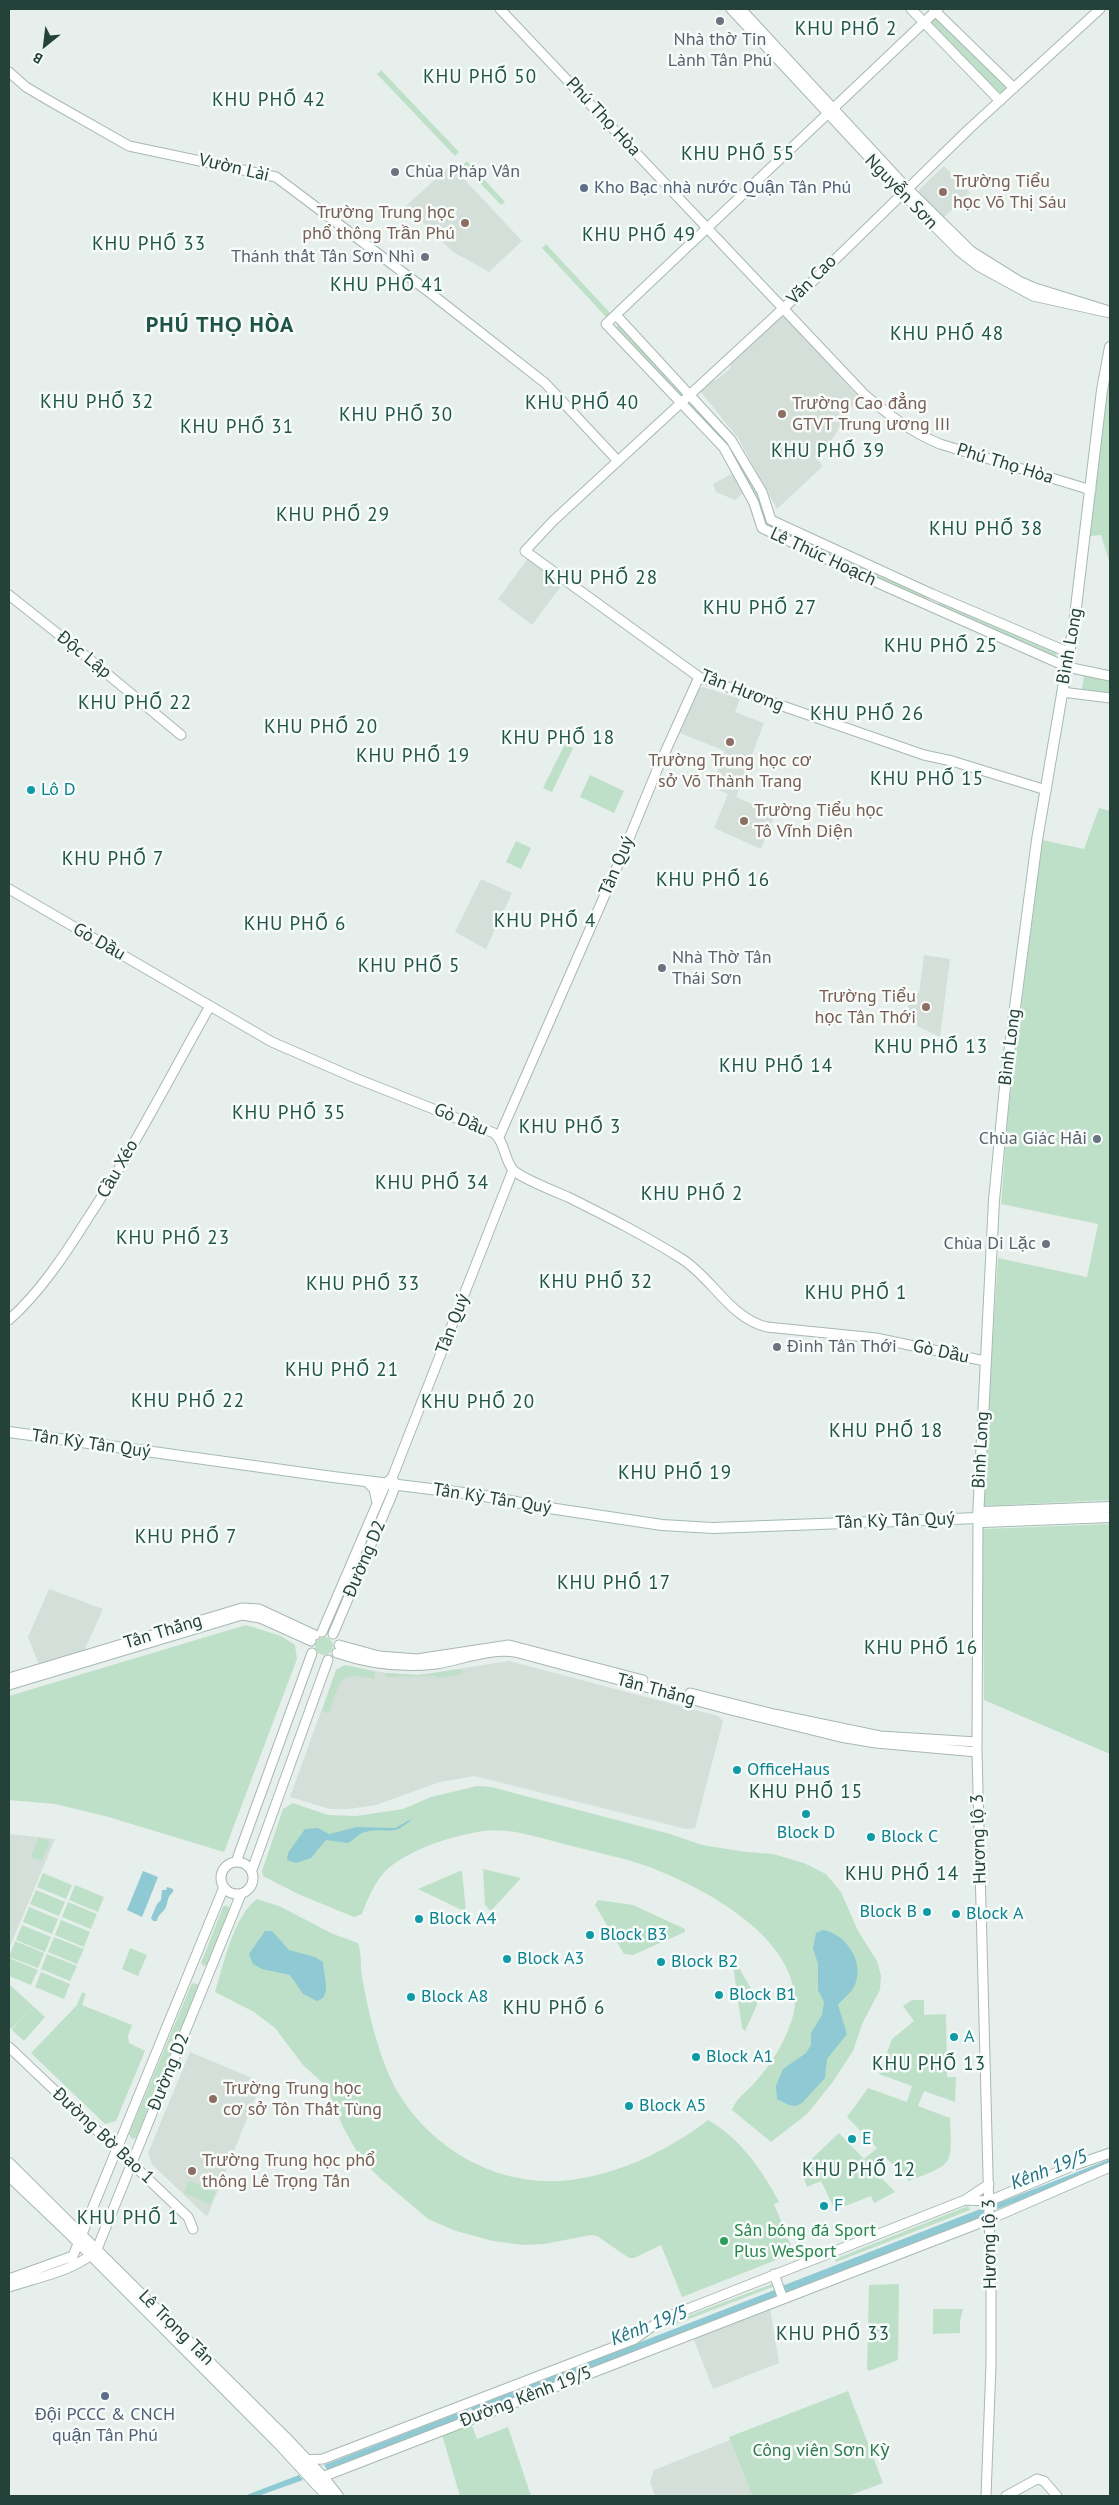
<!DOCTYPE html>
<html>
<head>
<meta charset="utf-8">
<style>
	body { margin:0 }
	#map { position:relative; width:1119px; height:2505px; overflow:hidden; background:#e6efeb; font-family:"PT Sans",sans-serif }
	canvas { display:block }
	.frame { position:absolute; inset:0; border:10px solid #24423a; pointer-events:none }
	.north { position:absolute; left:20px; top:20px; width:50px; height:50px; -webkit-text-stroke:4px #f7fbf9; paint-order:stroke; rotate:209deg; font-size:14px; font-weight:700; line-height:20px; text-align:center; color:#24423a }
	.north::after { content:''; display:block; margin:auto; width:18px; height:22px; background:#24423a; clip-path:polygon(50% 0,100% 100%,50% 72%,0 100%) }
</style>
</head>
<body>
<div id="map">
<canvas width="1119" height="2505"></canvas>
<div class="frame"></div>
<div class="north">B</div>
</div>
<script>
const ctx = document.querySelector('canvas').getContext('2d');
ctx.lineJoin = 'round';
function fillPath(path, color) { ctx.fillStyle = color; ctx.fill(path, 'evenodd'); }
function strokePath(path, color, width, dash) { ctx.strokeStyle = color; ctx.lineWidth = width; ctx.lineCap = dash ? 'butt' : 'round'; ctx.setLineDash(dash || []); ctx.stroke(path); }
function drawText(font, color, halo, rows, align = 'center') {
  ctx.font = font + ' "PT Sans",sans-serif'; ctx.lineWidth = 5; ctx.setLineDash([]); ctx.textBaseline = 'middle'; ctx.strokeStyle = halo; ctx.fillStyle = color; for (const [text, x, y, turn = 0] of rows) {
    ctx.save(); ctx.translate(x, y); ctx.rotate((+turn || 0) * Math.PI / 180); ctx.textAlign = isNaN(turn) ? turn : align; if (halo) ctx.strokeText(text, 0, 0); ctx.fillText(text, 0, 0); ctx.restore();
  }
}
fillPath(new Path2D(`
	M451,165l71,76 -33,31 -36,-20 -47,-46z
	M944,166l26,27 -27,25 -26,-26z
	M783,313l75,84 -28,46 -15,13 8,10 -46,43 -39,-71 -38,-47 11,-12 5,1 14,-11 1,-7z
	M735,472l10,19 -10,9 -19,-8 -3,-8z
	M529,557l35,25 -32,43 -34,-26z
	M703,687l37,12 -5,13 29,11 -28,74 39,17 -14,35 -47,-21 14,-34 -16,-7 13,-36 -45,-18 19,-44z
	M481,879l31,14 -26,56 -31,-17z
	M924,955l26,4 -10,78 -33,-16 3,-28h9z
	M49,1589l54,20 -19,42 -45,14 -11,-28z
	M509,1661l209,55 5,5 -28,107 -9,1 -212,-53 -34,6 -64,23 -28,4h-18l-40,-12 46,-127 9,-5 41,8 33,2z
	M9,1834l46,5 -46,110z
	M190,2052l72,30 -55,135 -55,-53 -4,-11z
	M770,2308l9,55 -66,26 -19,-49 3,-5z
	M730,2440l22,56h-97l-5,-13 4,-13z`), '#d4dfda');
fillPath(new Path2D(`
	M937,15l70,74 -7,6 -70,-74z
	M381,70l78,82 -4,4 -78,-82z
	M467,161l38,41 -4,3 -38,-40z
	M546,244l65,70 -4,4 -65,-70z
	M620,323l66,72 -3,3 -67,-71z
	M1110,371v193l-9,-29 -11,1z
	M694,402l36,41 31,55 -4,2 -29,-54 -38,-41z
	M768,523l161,73 -3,5 -160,-73z
	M940,601l117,51 -1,5 -119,-51z
	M1084,675l26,4v14l-28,-4z
	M565,744l8,4 -21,44 -9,-4z
	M590,775l34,16 -10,22 -34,-16z
	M1099,808l11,3v689l-128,6 16,-248 89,19 11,-53 -97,-20 7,-91 34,-273 42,9z
	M516,841l15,7 -10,21 -15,-7z
	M1110,1524v230l-126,-54 -2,-171z
	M246,1625l35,11 14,9 2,14 -73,193 -119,-36 -50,-12 -46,-4v-104z
	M315 1646a9 9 0 1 1 18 0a9 9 0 1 1-18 0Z
	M345,1665l30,7 -1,7c-38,-9 -33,2 -45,34l-7,-2 14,-41z
	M461,1669l1,5 -25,4 -1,-2 -51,1 1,-4 33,2z
	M477,1786l14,1 179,47 32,11 44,7 27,2 31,9 22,11 15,18 17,39 19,30 4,15 -1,14 -17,32 -10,29 -21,32 -25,31 -36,28 -39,-32c4,-12 16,-19 24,-29 17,-18 39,-55 39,-80 -2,-66 -90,-112 -143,-133 -26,-10 -54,-15 -80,-22 -29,-7 -60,-19 -89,-15 -31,5 -67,16 -92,35 -14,11 -23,31 -29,48l-8,3 -56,-23 -35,-18 -1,-5 21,-62 10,-6 35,12 28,1 47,-7 28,-12z
	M39,1837l11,5 -8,19 -11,-4z
	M483,1869l38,9 -30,33 -6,-6z
	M460,1871h2l4,41 -48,-23z
	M43,1873l29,12 -6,14 -29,-12z
	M75,1885l29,12 -6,15 -29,-12z
	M36,1890l29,12 -6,14 -29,-12z
	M257,1899l22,7 54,28 25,9c4,11 2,23 4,34 6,33 14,68 27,98 29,65 99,110 170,106 52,-3 108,-29 149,-61 31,17 55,51 71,82l-5,2 20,49 -112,44 -21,-52 -27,13h-5l-32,-22 -6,-1 -47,9 -21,1 -30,-4 -37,-10 -28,-12 -47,-40 -20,-20 -18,-32 -17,-41 -23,-21 -28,-37 -21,-16 -39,-20c8,-26 19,-77 42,-93z
	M598,1900l35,5 52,24v3l-52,23 -9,-1 -29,-49z
	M68,1902l29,12 -6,15 -29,-12z
	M226,1905l4,4 -23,56 -4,1 -2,-3 22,-56z
	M29,1907l29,12 -6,15 -29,-12z
	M61,1920l29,12 -6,15 -29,-12z
	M22,1925l29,12 -6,15 -29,-12z
	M54,1937l30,12 -7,15 -29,-12z
	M15,1941l29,12 -6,15 -29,-11z
	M130,1948l17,7 -9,21 -16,-7z
	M47,1954l30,12 -7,15 -29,-12z
	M9,1958l29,12 -7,15 -22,-9z
	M735,1961l22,38v6l-12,26 -3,-3 -9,-63z
	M41,1972l29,12 -6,15 -29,-12z
	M192,1983l6,1v4l-62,150 -4,1 -3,-5z
	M9,1984l24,22 -21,23 -3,-2z
	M82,1992l4,2 -4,11 50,20 -4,11 1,7 16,8 -29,70 -11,3 -74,-71 46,-48z
	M912,2000h12v15l22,-1 1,63h9l-1,25 -31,-11 -6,15 32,12c2,49 4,45 -41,63l-25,-25 -12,12 23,24 -21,11 -3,-7 -36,14 -14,-29 -14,6 -6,-18 38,-36 25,26 13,-11 -30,-31 21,-29 39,14 5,-16 -33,-12 13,-35 22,-18 -11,-15z
	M33,2006l12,11 -21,24 -12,-11z
	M189,2181l27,11 -6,12 -26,-11z
	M968,2206l2,4 -134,52 -1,-3z
	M772,2284l3,2 -104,40 -2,-3z
	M899,2284l-1,76 -29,11 -2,-2 2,-84z
	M933,2309h30l-3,12v12l-27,1z
	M848,2391l35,92 -35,13h-96l-23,-59z
	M471,2423l6,16 31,-12 23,69h-71l-18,-61z`), '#bfe0c8');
fillPath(new Path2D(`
	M413,1818c-22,21 -25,8 -48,14 -8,2 -11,8 -17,11l-22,-3 -15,18 -15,5 -9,-3 1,-7 17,-24 13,-1 11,6 28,-7 38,1z
	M143,1871l15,6 -16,40 -15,-7z
	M167,1887l6,2v3c-8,7 -4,13 -9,18 -4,5 -6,5 -7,11h-4l-2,-3 6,-14 4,-4 1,-10h4z
	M823,1930c24,4 43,34 31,57 -4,7 -12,12 -16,18l9,29 -20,25 -2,19 -23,25 -6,3 -7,-1 -12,-6 -1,-13 7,-17 23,-16 5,-8v-12l11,-18 2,-13 -6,-12v-26l-5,-16 3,-15z
	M265,1931h7l17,19 26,7 8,5c0,13 10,35 -6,39l-14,-7 -13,-19 -28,-6 -9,-5 -4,-10z
	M983,2208l3,7 -201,78 -3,-7z
	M777,2289l2,6 -306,119 -2,-6z
	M468,2409l2,6 -142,56 -4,-6z
	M299,2475l4,5 -45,16h-14z`), '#8ec9d4');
strokePath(new Path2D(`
	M998,2206l112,-44`), '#8ec9d4', 5.5);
const tertiary = new Path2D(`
	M500,9l365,386c24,20 46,37 75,49l151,46
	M731,9l171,184 57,58 19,15 55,30 77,17
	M741,9l166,179 64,63 48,30 16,7 71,22
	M911,9l89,92
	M933,9l81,79
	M938,9l-332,315 118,124 30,55 8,25 100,48 205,91 43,9
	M9,72l17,15 22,13 81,46 147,31 153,115 116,91 73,78
	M616,315l115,125 31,52 9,28 161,74 138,59
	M9,595l73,58 99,82
	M1062,692l48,6
	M1046,790l-94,-29 -28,-6 -225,-78 -174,-126 28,-30 260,-240 157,-153 130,-119
	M9,889l263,153 83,36 139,55c11,9 10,26 19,37 8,8 43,22 55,27 38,19 78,39 114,62 30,19 49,60 85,68l109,11 109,23
	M499,1137l122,-279 36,-88 42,-93
	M9,1320c31,-28 55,-64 77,-99 46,-69 83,-143 124,-215
	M367,1482l7,7 3,14
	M978,1518l-1,234 14,537v75l-5,132
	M322,1632l64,-149 6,-5 121,-308
	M333,1634l58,-137 5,-13 -4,-5
	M339,1645l40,11 38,3 92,-14 134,35
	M337,1653c32,11 65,15 99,11 25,-4 54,-16 79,-12l216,58 109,27 36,6 101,9
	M9,1678l233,-70 17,1 56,26
	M9,1685l233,-70 18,3 51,23
	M690,1693l84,21 106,22 97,6
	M221 1878a16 16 0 1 1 32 0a16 16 0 1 1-32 0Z
	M236,1862l76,-209
	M252,1870l76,-210
	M9,2047l179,170 5,12
	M965,2200l24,-16
	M774,2274l9,25
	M9,2279l64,-23 151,-369
	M9,2287c26,-9 70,-17 88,-38l144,-355
	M303,2460l20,-1 312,-120 27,-20 303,-119 24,1 83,-35 38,-13
	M317,2479l673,-260 120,-52
	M1006,2496l31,-17 7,2 13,15`);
const secondary = new Path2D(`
	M9,1432l324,45 147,18 56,11 126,19 51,3 265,-10 5,4 127,-5
	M978,1518l16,-318 12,-124 31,-236 37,-216 28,-234 8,-43
	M978,1518l5,-6 127,-5
	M9,2163l277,275 37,39 15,19
	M9,2176l63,60 208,209 47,51`);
strokePath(tertiary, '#a8b8b2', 11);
strokePath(secondary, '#a4bbb3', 12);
strokePath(tertiary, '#fff', 9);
strokePath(secondary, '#fff', 10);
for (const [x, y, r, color] of [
	[720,21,5,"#6b7280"],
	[395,172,5,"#6b7280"],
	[584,188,5,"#5c6f8a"],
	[943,192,5,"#8d6e63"],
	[465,223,5,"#8d6e63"],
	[425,257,5,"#6b7280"],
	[782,414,5,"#8d6e63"],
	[730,742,5,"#8d6e63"],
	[31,790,5,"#0f9aa8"],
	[744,821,5,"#8d6e63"],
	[662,968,5,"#6b7280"],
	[926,1007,5,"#8d6e63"],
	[1097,1139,5,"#6b7280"],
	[1046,1244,5,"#6b7280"],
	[777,1347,5,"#6b7280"],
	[737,1770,5,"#0f9aa8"],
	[806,1814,5,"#0f9aa8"],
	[871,1837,5,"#0f9aa8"],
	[927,1912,5,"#0f9aa8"],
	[956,1914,5,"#0f9aa8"],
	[419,1919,5,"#0f9aa8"],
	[590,1935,5,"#0f9aa8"],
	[507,1959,5,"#0f9aa8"],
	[661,1962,5,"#0f9aa8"],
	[719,1995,5,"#0f9aa8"],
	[411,1997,5,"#0f9aa8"],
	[954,2037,5,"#0f9aa8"],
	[696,2057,5,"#0f9aa8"],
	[213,2099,5,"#8d6e63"],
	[629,2106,5,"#0f9aa8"],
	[852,2139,5,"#0f9aa8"],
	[192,2171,5,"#8d6e63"],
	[824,2206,5,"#0f9aa8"],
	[724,2241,5,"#2e9e5b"],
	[105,2396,5,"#5c6f8a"]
]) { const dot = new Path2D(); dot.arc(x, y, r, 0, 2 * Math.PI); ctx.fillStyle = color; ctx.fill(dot); strokePath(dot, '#f7fbf9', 2); }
drawText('18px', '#5b616d', '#f7fbf9', [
	["Nhà thờ Tin",720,40,"center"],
	["Lành Tân Phú",720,61,"center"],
	["Chùa Pháp Vân",405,172],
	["Thánh thất Tân Sơn Nhì",415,257,"right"],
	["Nhà Thờ Tân",672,958],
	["Thái Sơn",672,979],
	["Chùa Giác Hải",1087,1139,"right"],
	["Chùa Di Lặc",1036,1244,"right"],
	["Đình Tân Thới",787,1347]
], 'left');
drawText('18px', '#24423a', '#f7fbf9', [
	["Phú Thọ Hòa",603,117,47],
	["Vườn Lài",234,168,13],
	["Nguyễn Sơn",901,192,46],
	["Văn Cao",812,280,-45],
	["Phú Thọ Hòa",1005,464,17],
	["Lê Thúc Hoạch",823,557,25],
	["Bình Long",1070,646,-80],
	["Độc Lập",84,655,39],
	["Tân Hương",742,691,21],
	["Tân Quý",617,866,-67],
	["Gò Dầu",99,942,30],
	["Bình Long",1010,1047,-83],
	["Gò Dầu",461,1120,23],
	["Cầu Xéo",118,1169,-60],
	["Tân Quý",453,1324,-69],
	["Gò Dầu",941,1352,12],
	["Tân Kỳ Tân Quý",91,1444,8],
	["Bình Long",981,1450,-87],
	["Tân Kỳ Tân Quý",492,1499,9],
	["Tân Kỳ Tân Quý",895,1521,-2],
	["Đường D2",365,1559,-67],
	["Tân Thắng",163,1632,-17],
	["Tân Thắng",656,1690,15],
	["Hương lộ 3",979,1839,-92],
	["Đường D2",169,2072,-68],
	["Đường Bờ Bao 1",103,2136,43],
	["Hương lộ 3",990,2244,-91],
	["Lê Trọng Tấn",176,2328,45],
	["Đường Kênh 19/5",526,2397,-21]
]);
drawText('18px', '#785e54', '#f7fbf9', [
	["Trường Tiểu",953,182],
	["học Võ Thị Sáu",953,203],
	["Trường Trung học",455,213,"right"],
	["phổ thông Trần Phú",455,234,"right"],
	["Trường Cao đẳng",792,404],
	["GTVT Trung ương III",792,425],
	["Trường Trung học cơ",730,761,"center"],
	["sở Võ Thành Trang",730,782,"center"],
	["Trường Tiểu học",754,811],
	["Tô Vĩnh Diện",754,832],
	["Trường Tiểu",916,997,"right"],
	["học Tân Thới",916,1018,"right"],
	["Trường Trung học",223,2089],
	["cơ sở Tôn Thất Tùng",223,2110],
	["Trường Trung học phổ",202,2161],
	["thông Lê Trọng Tấn",202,2182]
], 'left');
drawText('18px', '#4e5e75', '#f7fbf9', [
	["Kho Bạc nhà nước Quận Tân Phú",594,188],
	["Đội PCCC & CNCH",105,2415,"center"],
	["quận Tân Phú",105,2436,"center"]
], 'left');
drawText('18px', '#0d838f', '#f7fbf9', [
	["Lô D",41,790],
	["OfficeHaus",747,1770],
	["Block D",806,1833,"center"],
	["Block C",881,1837],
	["Block B",917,1912,"right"],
	["Block A",966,1914],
	["Block A4",429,1919],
	["Block B3",600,1935],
	["Block A3",517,1959],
	["Block B2",671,1962],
	["Block B1",729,1995],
	["Block A8",421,1997],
	["A",964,2037],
	["Block A1",706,2057],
	["Block A5",639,2106],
	["E",862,2139],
	["F",834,2206]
], 'left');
drawText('18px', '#27864d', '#f7fbf9', [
	["Sân bóng đá Sport",734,2231],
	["Plus WeSport",734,2252]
], 'left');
drawText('18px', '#2d7a4b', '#f7fbf9', [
	["Công viên Sơn Kỳ",821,2451]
]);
ctx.letterSpacing = '1px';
drawText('19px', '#1f5548', '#f7fbf9', [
	["KHU PHỐ 2",846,30],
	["KHU PHỐ 50",480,78],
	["KHU PHỐ 42",269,101],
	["KHU PHỐ 55",738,155],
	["KHU PHỐ 49",639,236],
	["KHU PHỐ 33",149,245],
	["KHU PHỐ 41",387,286],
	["KHU PHỐ 48",947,335],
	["KHU PHỐ 32",97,403],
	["KHU PHỐ 40",582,404],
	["KHU PHỐ 30",396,416],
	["KHU PHỐ 31",237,428],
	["KHU PHỐ 39",828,452],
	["KHU PHỐ 29",333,516],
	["KHU PHỐ 38",986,530],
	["KHU PHỐ 28",601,579],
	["KHU PHỐ 27",760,609],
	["KHU PHỐ 25",941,647],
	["KHU PHỐ 22",135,704],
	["KHU PHỐ 26",867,715],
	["KHU PHỐ 20",321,728],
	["KHU PHỐ 18",558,739],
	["KHU PHỐ 19",413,757],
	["KHU PHỐ 15",927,780],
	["KHU PHỐ 7",113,860],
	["KHU PHỐ 16",713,881],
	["KHU PHỐ 4",545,922],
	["KHU PHỐ 6",295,925],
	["KHU PHỐ 5",409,967],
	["KHU PHỐ 13",931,1048],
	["KHU PHỐ 14",776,1067],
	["KHU PHỐ 35",289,1114],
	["KHU PHỐ 3",570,1128],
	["KHU PHỐ 34",432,1184],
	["KHU PHỐ 2",692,1195],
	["KHU PHỐ 23",173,1239],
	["KHU PHỐ 32",596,1283],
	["KHU PHỐ 33",363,1285],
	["KHU PHỐ 1",856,1294],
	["KHU PHỐ 21",342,1371],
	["KHU PHỐ 22",188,1402],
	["KHU PHỐ 20",478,1403],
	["KHU PHỐ 18",886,1432],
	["KHU PHỐ 19",675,1474],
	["KHU PHỐ 7",186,1538],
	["KHU PHỐ 17",614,1584],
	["KHU PHỐ 16",921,1649],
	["KHU PHỐ 15",806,1793],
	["KHU PHỐ 14",902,1875],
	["KHU PHỐ 6",554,2009],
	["KHU PHỐ 13",929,2065],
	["KHU PHỐ 12",859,2171],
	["KHU PHỐ 1",128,2219],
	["KHU PHỐ 33",833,2335]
]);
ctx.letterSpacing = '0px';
drawText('italic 19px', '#1c6f80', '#f7fbf9', [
	["Kênh 19/5",1049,2170,-21],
	["Kênh 19/5",649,2326,-21]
]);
ctx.letterSpacing = '1px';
drawText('bold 22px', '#1f5548', '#f7fbf9', [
	["PHÚ THỌ HÒA",220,326]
]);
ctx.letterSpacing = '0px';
</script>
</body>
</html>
